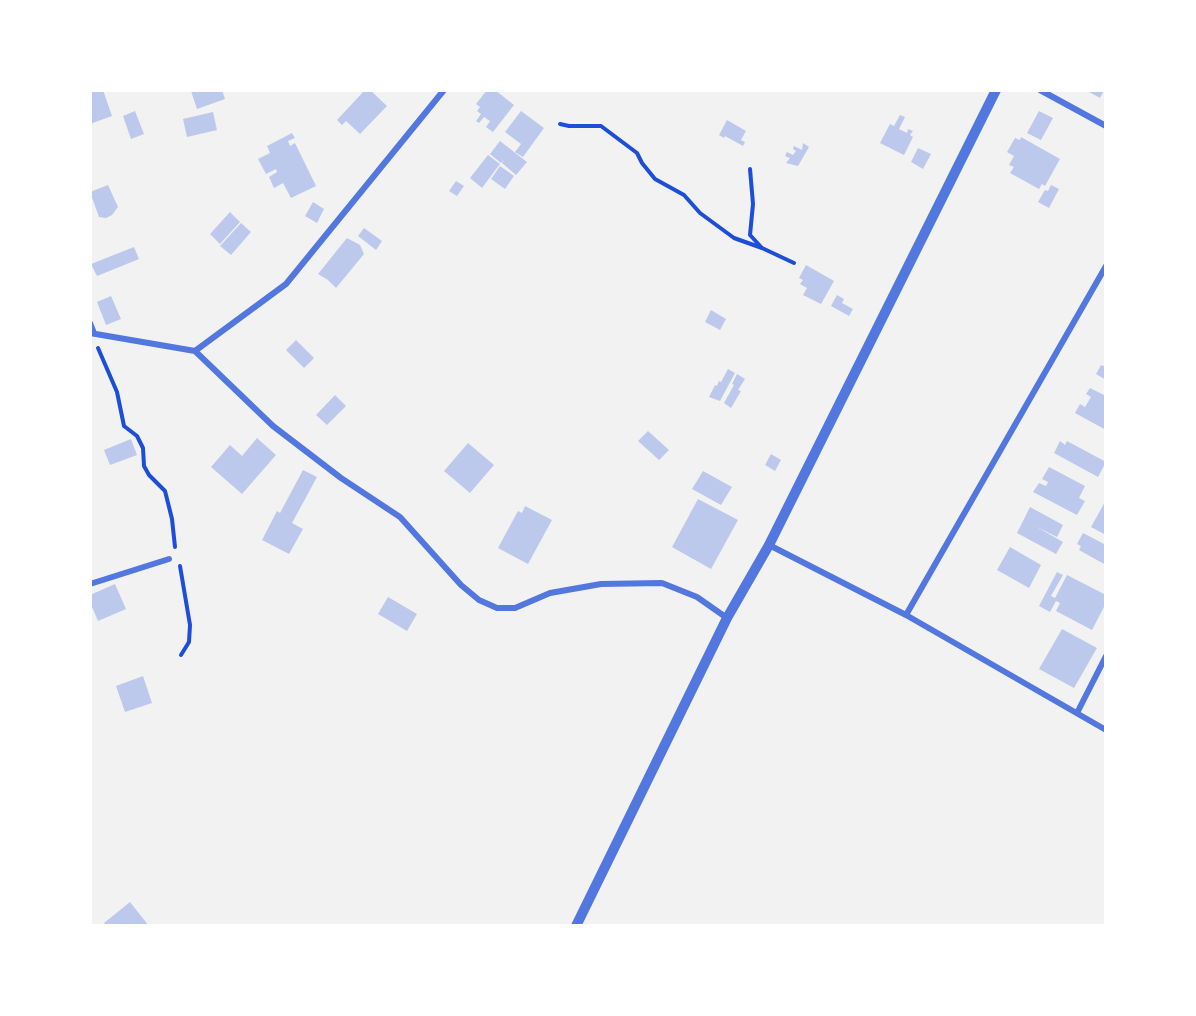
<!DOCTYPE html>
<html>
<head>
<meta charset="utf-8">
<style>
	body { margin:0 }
	#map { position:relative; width:1196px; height:1016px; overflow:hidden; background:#f2f2f2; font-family:"Varela Round",sans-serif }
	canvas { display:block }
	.frame { position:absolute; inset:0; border:92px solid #fff; pointer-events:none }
</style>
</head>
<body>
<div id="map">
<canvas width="1196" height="1016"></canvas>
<div class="frame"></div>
</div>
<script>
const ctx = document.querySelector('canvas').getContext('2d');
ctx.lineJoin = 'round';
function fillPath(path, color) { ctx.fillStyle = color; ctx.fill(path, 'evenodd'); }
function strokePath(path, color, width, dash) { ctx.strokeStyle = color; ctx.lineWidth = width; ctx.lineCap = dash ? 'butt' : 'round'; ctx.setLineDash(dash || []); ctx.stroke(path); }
fillPath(new Path2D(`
	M90,90h13l9,26 -22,8z
	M218,90h4l3,9 -28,10 -6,-18z
	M365,90h5l17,16 -27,28 -14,-13 -4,4 -5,-5z
	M487,90h8l19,15 -21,27 -7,-5 4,-6 -6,-4 -5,6 -3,-2 5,-7 -4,-3 3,-4 -4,-3z
	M1090,90h14l-4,8 -11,-6z
	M135,111l9,23 -13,5 -8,-23z
	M521,111l23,17 -21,29 -8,-5 6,-8 -16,-12z
	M1039,111l14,7 -12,22 -14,-7z
	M213,112l4,18 -30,7 -4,-18z
	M900,115l5,2 -6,12 8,4 1,-4 5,2 -3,4 3,2 -9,18 -24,-12 10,-19 4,2z
	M727,120l19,11 -5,9 4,2 -2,4 -18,-10 -1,2 -5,-3z
	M292,133l3,5 -7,3 2,5 5,-3 21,43 -25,12 -8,-15 -9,5 -5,-11 8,-5 -1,-3 -10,5 -8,-15 12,-6 -3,-7z
	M1021,137l39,22 -15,27 -3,-2 -3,5 -29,-16 4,-6 -5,-2 5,-9 -7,-4 8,-14 5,2z
	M500,141l27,21 -11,13 -14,-12 2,-3 -3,3 -11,-9z
	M803,143l6,4 -11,19 -12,-3 4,-5 -5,-2 2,-4 6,3 3,-4 -3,-2 1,-3 8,4z
	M918,148l13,6 -8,15 -12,-7z
	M488,155l12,9 -18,24 -12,-10z
	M500,166l14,10 -9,13 -14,-10z
	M456,181l8,5 -7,10 -8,-5z
	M108,185l10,22 -6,8 -6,3 -7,-1 -9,-25z
	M1051,185l8,4 -10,19 -11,-6 7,-12 3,1z
	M313,202l11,7 -7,14 -12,-7z
	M230,212l10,10 -20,22 -10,-10z
	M241,223l10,9 -20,23 -11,-9z
	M364,228l18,13 -6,9 -18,-14z
	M347,238l13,7 4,9 -28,34 -8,-8 -10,-6z
	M134,247l5,12 -42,17 -6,-12z
	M806,265l28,16 -13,23 -18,-9 4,-7 -7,-4 3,-4 -4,-2z
	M837,295l7,4 -2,4 11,6 -4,7 -18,-10z
	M111,296l10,23 -15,6 -9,-23z
	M711,310l15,9 -6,11 -15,-8z
	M296,340l18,18 -10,10 -18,-18z
	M1101,365l5,2v13l-10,-6z
	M728,369l7,4 -15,28 -11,-4 6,-12 2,1 2,-5 2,1z
	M737,374l8,5 -7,11 3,1 -10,17 -7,-5 10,-18 -2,-1z
	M1090,388l16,8v34l-31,-17 5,-9 5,3 6,-10 -5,-3z
	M335,395l11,11 -19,19 -11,-10z
	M648,431l21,19 -10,10 -21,-19z
	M257,438l19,17 -34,39 -31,-27 19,-22 12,11z
	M131,439l6,16 -27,10 -6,-15z
	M1060,441l5,4 2,-4 39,21 -8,15 -44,-24z
	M468,443l26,22 -24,28 -26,-22z
	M771,454l10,6 -6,11 -10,-6z
	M1049,467l36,19 -6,12 6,3 -8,14 -44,-23 6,-9 7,3 2,-4 -6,-3z
	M303,470l14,7 -25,46 11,6 -14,25 -27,-14 15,-29 3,2z
	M703,471l29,16 -11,18 -29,-16z
	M698,499l40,21 -27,49 -39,-22z
	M1106,500v35l-15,-8z
	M525,506l27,14 -24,44 -30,-16 20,-37 4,2z
	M1030,507l33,18 -6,12 -22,-11 28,16 -7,12 -39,-21z
	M1083,533l23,12v20l-27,-15 2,-4 -4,-2z
	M1010,547l31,18 -12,23 -32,-18z
	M1057,572l6,3 -12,21 4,2 12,-23 39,20v8l-14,27 -36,-19 4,-8 -4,-2 -6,11 -11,-6z
	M115,584l11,25 -28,12 -8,-19v-7z
	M388,597l29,17 -10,17 -29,-17z
	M1062,629l35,19 -23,40 -35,-19z
	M143,676l9,27 -27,9 -9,-26z
	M130,902l19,24h-43l-2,-3z`), '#bdc9ec');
strokePath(new Path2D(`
	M560,124l9,2h32l36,27 5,10 13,16 29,16 16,18 34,25 28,10
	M750,169l3,35 -3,31 12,13 32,15
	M98,348l19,44 7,34 13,10 6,12 1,18 5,9 16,16 7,28 3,28
	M180,566l10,59 -1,17 -8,13`), '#1d4ed8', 4);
strokePath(new Path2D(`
	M1040,90l66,36
	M90,323l4,10
	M90,333l105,18 78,75 68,52 59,39 61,68 18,15 18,8h18l35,-15 51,-9 61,-1 35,14 30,21
	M195,351l91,-67 158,-194
	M769,545l137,70 200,115
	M90,584l79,-25
	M906,615l200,-349
	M1077,713l29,-57`), '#5277de', 6);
strokePath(new Path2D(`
	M576,926l151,-308 42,-73 227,-455`), '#5277de', 10);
</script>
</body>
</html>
